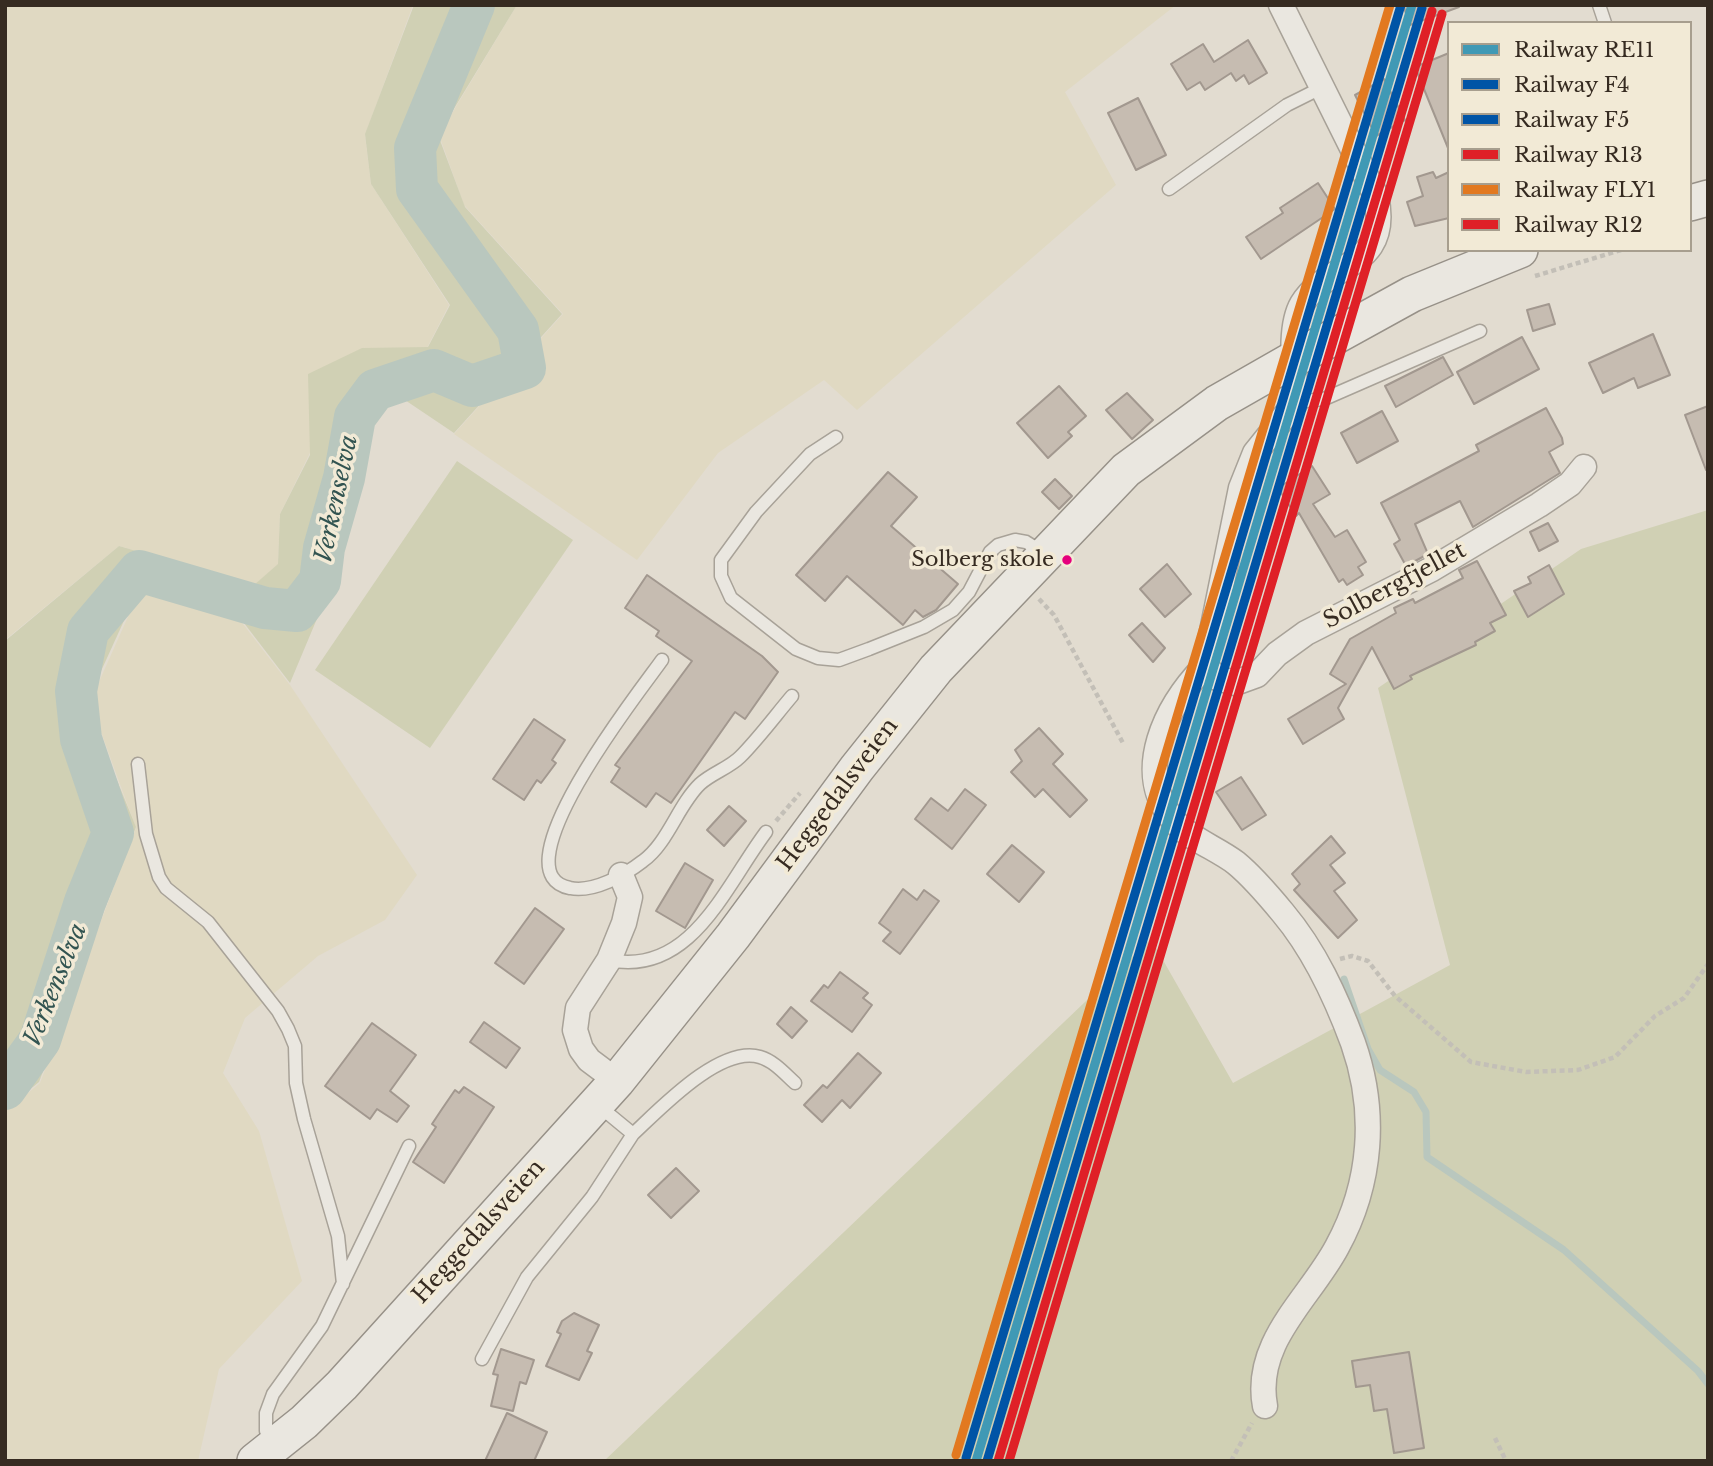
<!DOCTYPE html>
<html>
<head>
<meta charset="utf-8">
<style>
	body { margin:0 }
	#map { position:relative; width:1713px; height:1466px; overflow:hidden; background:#e2dcd0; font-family:"Libre Baskerville",serif }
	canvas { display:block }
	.frame { position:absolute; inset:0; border:7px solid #362b21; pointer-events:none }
	.legend { position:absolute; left:1447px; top:21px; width:245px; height:231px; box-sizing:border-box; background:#f2ead6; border:2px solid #a79e8e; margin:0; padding:9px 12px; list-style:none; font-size:21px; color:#362b21 }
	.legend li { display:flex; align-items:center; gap:14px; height:35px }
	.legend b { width:35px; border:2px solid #a79e8e }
</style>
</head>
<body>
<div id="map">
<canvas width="1713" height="1466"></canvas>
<div class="frame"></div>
<ul class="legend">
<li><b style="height:9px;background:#4099b5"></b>Railway RE11</li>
<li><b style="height:9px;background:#0054a6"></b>Railway F4</li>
<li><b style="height:9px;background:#0054a6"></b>Railway F5</li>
<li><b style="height:9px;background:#df2027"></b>Railway R13</li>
<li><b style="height:9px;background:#e27920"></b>Railway FLY1</li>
<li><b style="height:9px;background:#df2027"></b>Railway R12</li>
</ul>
</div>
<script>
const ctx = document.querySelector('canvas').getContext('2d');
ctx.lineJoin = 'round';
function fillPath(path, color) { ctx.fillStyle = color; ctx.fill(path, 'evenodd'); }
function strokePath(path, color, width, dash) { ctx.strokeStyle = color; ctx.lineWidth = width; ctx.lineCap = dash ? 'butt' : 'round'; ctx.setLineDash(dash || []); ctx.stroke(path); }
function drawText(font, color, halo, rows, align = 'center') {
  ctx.font = font + ' "Libre Baskerville",serif'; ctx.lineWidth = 7; ctx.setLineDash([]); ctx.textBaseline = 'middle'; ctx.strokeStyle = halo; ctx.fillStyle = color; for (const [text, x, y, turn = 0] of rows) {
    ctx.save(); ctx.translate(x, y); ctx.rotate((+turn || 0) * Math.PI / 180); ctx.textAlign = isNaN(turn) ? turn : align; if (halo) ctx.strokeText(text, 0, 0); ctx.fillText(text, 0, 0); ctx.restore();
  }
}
fillPath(new Path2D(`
	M5,5h408l-48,130 6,49 78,121 -22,43 -66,1 -81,165 -2,51 -23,20 -136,-39 -114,94z
	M517,5h659l-111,87 51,93 -259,225 -33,-30 -106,73 -81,107 -183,-126 109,-120 -99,-109 -25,-70z
	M139,592l94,19 57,74 127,190 -32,45 -67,36 -73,62 -22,55 36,58 43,150 -83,88 -21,92h-193v-349l35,-29 96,-255 -46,-126z`), '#e0d9c2');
fillPath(new Path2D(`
	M414,5h103l-79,130 27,72 97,107 -108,119 -61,-41 -45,26 2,54 -13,99 -47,112 -56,-73 -96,-20 -52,114 50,123 -97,255 -34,28v-469l114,-95 135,39 24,-21 2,-50 30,-59 -2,-81 54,-26 66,-1 22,-42 -79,-121 -6,-50z
	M457,461l116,79 -143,208 -115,-78z
	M1708,510v951h-1104l547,-522 82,144 217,-118 -72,-277 203,-139z`), '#d0d0b4');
strokePath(new Path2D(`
	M1344,979l24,70 12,21 34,22 12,20 1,45 137,93 134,121 10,13`), '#b9c7be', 7);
strokePath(new Path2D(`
	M5,1089l35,-49 45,-138 28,-69 -32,-94 -5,-48 12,-60 51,-60 126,37 32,3 23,-30 4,-33 20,-70 11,-61 20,-27 59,-20 38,16 53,-18 -7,-38 -101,-141 -2,-41 59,-143`), '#b9c7be', 42);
const building = new Path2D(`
	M1403,5h56v2l-49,18z
	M1248,40l19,33 -18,11 -5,-9 -8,6 -5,-8 -26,17 -5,-8 -13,8 -16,-26 32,-20 11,18z
	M1449,53v95h-1l-33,-81z
	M1384,79l21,41 -29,16 -21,-41z
	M1138,98l28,57 -30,15 -28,-57z
	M1433,172l3,6 13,-6v46l-34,8 -8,-24 16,-6 -6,-19z
	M1318,183l17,26 -74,50 -15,-22 37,-24 -3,-5z
	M1549,304l6,20 -22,7 -6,-21z
	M1653,334l17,41 -32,13 -4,-10 -31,15 -14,-30z
	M1522,337l17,32 -65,35 -17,-32z
	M1443,357l10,18 -57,32 -11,-21z
	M1059,386l27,30 -18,16 4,4 -24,22 -31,-35z
	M1127,393l26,27 -21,19 -26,-29z
	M1708,406v64h-2l-21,-55z
	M1546,408l16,30 1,6 -14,8 11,21 -87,54 -13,-26 -45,23 13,30 -22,12 -12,-22 6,-4 -19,-37 98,-52 -3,-6z
	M1382,411l16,30 -41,22 -16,-30z
	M1312,466l18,28 -17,10 22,33 12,-7 19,32 -8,5 5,8 -16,10 -4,-6 -4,3 -40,-69 -3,3 -18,-28z
	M888,472l29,25 -26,29 67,58 -22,26 -13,7 -8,-7 -12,15 -56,-49 -22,25 -29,-26z
	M1055,479l17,17 -13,13 -17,-17z
	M1548,523l10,18 -19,10 -9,-19z
	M1477,561l29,54 -16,8 5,8 -20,11 1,3 -66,31 2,3 -18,10 -22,-42 -34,61 6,11 -41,25 -15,-25 58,-35 -16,-10 20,-35 46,-26 -2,-5 19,-9 2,4 48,-25 -4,-8z
	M1167,564l24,30 -26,23 -25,-28z
	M1549,565l15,29 -36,23 -14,-26 17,-8 -3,-6z
	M647,575l115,81 16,16 -33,47 -10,-7 -64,91 -15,-10 -10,14 -35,-25 9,-14 -5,-3 77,-104 -36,-25 3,-5 -34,-23z
	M1142,623l23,25 -12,14 -24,-27z
	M534,719l31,21 -13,20 4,3 -15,20 -4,-3 -13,20 -31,-21z
	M1039,728l24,26 -10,10 34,36 -17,17 -27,-28 -8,8 -24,-25 11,-11 -7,-11z
	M1241,777l25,38 -24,15 -26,-38z
	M965,789l21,16 -34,44 -37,-30 16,-21 17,13z
	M729,806l17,15 -22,25 -17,-16z
	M1331,836l14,17 -15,12 15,18 -11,8 23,29 -19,18 -44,-48 6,-6 -8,-10z
	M1012,845l32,27 -25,30 -32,-28z
	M685,863l28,17 -28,48 -29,-17z
	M903,889l14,11 7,-10 15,11 -39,53 -17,-13 8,-9 -12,-9z
	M535,908l29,21 -40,55 -29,-21z
	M840,972l28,21 -5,5 9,7 -20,27 -41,-31 13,-16 4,3z
	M791,1007l16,14 -15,17 -15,-14z
	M484,1022l36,26 -14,20 -36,-26z
	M372,1023l44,32 -26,36 19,15 -12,16 -20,-13 -7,10 -45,-33z
	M858,1053l23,20 -31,35 -8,-8 -20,22 -18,-17 19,-20 4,3z
	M464,1087l30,20 -50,76 -31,-21 23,-35 -4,-3 10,-15 13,-19 4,3z
	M676,1168l23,23 -28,27 -23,-23z
	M574,1313l25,12 -12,26 5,2 -13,27 -33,-14 15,-32 -4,-2 5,-11z
	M501,1349l33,11 -8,24 -6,-2 -7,29 -22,-5 7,-31 -5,-1z
	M1409,1352l15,96 -30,5 -7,-44 -13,2 -4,-26 -14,2 -4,-26z
	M507,1413l40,19 -13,29h-49z`);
fillPath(building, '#c6bcb1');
strokePath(building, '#a2988f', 2);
const service = new Path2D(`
	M1599,5l6,18
	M1169,189l118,-84 36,-18
	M1296,402l28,-3 156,-68
	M836,437l-26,17 -54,58 -35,48v16l10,22 65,51 22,9 21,2 30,-11 55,-22 29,-17 16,-18 21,-40 8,-7 17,-5 11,2 18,11
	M662,660c-19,27 -168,214 -92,228 23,5 55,-13 73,-27 25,-18 35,-56 57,-77 12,-11 29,-16 40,-27 18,-18 35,-41 52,-61
	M138,764l8,70 13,43 7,11 42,34 70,89 10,18 7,17 1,37 8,36 34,117 5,48
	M609,960c82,17 117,-75 157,-128
	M633,1134c27,-25 87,-89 127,-77 14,4 25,17 35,26
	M482,1359l45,-82 65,-80 41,-63 -34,-28
	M274,1443l-8,-12v-18l7,-19 49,-68 87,-180`);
const minor = new Path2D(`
	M1281,5l95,191c16,73 -48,65 -74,108 -14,24 -7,71 -6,98l-41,51 -14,35 -36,178 12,12 18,5 22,-8 20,-21 29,-21 126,-64 107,-64 31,-21 14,-17
	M1205,666c-38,39 -74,106 -30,156 15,17 43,27 61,41 17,14 33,33 47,50 32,38 53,84 70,130 24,68 19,140 -16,204 -27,51 -84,95 -72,159
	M617,1081l-28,-21 -8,-11 -6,-19 3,-22 31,-48 15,-37 6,-26 -9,-22`);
const secondary = new Path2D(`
	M1690,203l18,-5
	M255,1461l49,-39 38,-37 275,-304 116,-145 124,-168 79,-99 190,-199 91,-67 77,-44 118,-65 108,-44`);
strokePath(service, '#a8a298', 15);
strokePath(minor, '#a8a298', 27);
strokePath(secondary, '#979188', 38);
strokePath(new Path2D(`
	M1535,276l86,-26
	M1039,599l15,16 70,130
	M776,821l24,-28
	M1340,959l12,-3 16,5 27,35 76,66 55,10 52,-2 37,-13 40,-41 29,-18 24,-34
	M1495,1438l11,23
	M1231,1461l21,-38`), '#c3bfb7', 4.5, [5, 3.5]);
strokePath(service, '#eae7e0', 12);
strokePath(minor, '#eae7e0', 24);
strokePath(secondary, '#eae7e0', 35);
strokePath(new Path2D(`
	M976,1461l436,-1456`), '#4099b5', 9);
strokePath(new Path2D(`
	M987,1461l435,-1453`), '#0054a6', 9);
strokePath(new Path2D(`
	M966,1458l435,-1453`), '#0054a6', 9);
strokePath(new Path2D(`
	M998,1461l434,-1450`), '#df2027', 9);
strokePath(new Path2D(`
	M956,1455l434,-1450`), '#e27920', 9);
strokePath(new Path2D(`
	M1009,1461l433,-1447`), '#df2027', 9);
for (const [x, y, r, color] of [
	[1067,560,6,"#e5007d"]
]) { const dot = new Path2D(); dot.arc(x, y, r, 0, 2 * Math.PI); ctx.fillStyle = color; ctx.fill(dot); strokePath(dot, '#f2ead6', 2.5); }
drawText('21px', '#362b21', '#f2ead6', [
	["Solberg skole",1054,560]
], 'right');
drawText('23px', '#362b21', '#f2ead6', [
	["Solbergfjellet",1395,586,-28],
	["Heggedalsveien",838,795,-53],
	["Heggedalsveien",479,1232,-48]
]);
drawText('italic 24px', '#325451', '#f2ead6', [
	["Verkenselva",337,499,-78],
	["Verkenselva",56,985,-68]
]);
</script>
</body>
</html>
